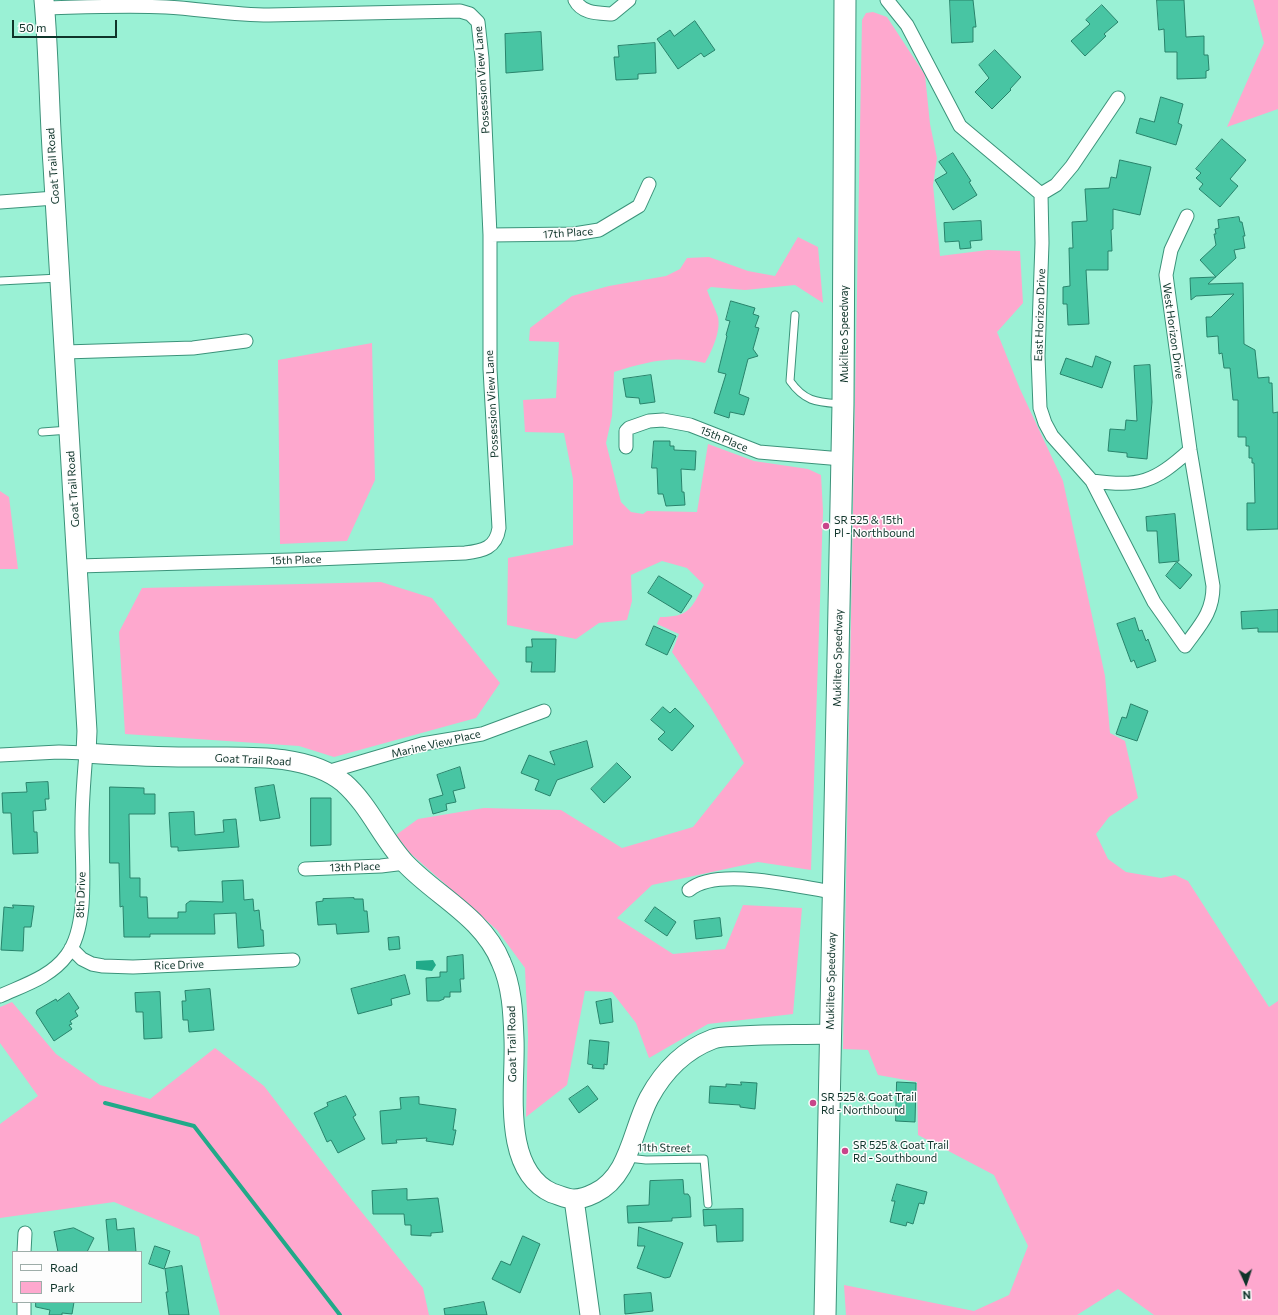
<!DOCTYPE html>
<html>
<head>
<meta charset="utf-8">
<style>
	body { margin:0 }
	#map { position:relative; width:1278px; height:1315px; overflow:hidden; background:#9af1d5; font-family:Commissioner,sans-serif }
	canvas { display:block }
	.legend { position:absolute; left:12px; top:1251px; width:130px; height:52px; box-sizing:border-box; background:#fdfdfd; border:1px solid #9eada9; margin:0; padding:5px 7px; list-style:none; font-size:12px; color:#0f342a }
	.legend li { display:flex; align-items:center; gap:8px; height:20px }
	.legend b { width:20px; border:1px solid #9eada9 }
	.north { position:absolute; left:1226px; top:1263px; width:40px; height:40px; -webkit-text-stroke:3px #fdfdfd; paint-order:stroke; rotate:177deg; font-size:11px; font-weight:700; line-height:16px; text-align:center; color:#0f342a }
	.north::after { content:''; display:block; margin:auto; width:14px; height:18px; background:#0f342a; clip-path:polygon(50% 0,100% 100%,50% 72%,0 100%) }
	.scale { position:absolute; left:12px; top:20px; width:105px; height:18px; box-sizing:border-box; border:2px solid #0f342a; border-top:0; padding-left:5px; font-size:12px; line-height:14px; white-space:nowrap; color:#0f342a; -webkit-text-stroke:3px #fdfdfd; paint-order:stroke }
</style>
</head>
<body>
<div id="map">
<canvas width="1278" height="1315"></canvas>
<ul class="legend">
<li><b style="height:5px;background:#fff"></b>Road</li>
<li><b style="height:11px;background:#fea8ce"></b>Park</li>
</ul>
<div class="north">N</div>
<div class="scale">50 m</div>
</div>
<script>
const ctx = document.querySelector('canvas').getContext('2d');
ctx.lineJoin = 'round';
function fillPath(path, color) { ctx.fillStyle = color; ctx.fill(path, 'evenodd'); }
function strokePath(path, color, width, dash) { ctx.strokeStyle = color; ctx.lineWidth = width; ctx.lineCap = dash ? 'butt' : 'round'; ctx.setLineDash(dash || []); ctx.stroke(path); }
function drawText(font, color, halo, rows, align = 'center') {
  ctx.font = font + ' Commissioner,sans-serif'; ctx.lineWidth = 3; ctx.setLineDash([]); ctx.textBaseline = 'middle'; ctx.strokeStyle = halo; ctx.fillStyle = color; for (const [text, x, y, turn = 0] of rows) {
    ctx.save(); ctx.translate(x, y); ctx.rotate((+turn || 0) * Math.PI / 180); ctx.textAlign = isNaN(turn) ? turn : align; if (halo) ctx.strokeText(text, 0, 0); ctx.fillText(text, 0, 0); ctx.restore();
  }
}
fillPath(new Path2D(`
	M1253,0h25v109l-51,18 37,-84z
	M873,12l14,5 38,58 5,49 7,34 -4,27 7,71 48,-6 32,1 3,52 -26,29 23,57 43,92 42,195 5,57 15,8 13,57 -29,19 -13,17 12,25 18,13 35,6 14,-3 13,6 81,126 9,-6v314h-124l-36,-26 -41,26h-231l-2,-30 130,26 35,-16 19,-49 -34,-71 -76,-40 -1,-53 -39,-7 -10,-25 -25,-1 19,-1029 4,-7z
	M798,237l20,10 5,56 -28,-18 -50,5 -34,-3 -4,3c3,9 8,18 11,27 3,14 -6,34 -13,46 -33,-8 -59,-1 -91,9l-2,44 -6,27 15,59 10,10 12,2 4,-3 50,1 11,-68 46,17 54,8 13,6 2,36 -12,359 -53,-8 -106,23 -35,33 56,36 52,-5 18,-44 59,3 -9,106 -85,10 -59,34 -13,-35 -24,-31 -27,-1 -18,94 -41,32 2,-81 -3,-68 -28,-38 -87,-77 -14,-18 22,-16 66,-11 77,2 61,38 71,-21 51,-64 -33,-55 -39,-56 7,-18 -22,-10 3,-7c29,0 31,-8 44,-32l-17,-17 -25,-7 -31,14 1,26 -5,19 -28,3 -23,16 -69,-14 1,-67 65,-13v-66l-9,-46 -39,-1 -2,-32 33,-2 3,-56 -30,-1 1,-13 42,-32 37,-10 57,-10 14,-7 7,-11 22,-1 39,14 27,5z
	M372,343l3,137 -28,61 -67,3 -2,-184z
	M0,491l9,6 9,72h-18z
	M381,582l51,16 68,85 -24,35 -142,39 -35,-11 -174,-12 -6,-102 23,-44z
	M12,1002l44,52 44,31 50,14 65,-51 49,38 79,103 80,99 6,27h-209l-21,-78 -85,-35 -114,16v-94l38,-28 -38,-53v-36z`), '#fea8ce');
fillPath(new Path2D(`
	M433,960l3,5 -4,6 -16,-2v-8z`), '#21aa89');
strokePath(new Path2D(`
	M105,1103l89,23 146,189`), '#21aa89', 4);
const building = new Path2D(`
	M950,0h23l3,27h-3v15l-21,1z
	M1157,0h27l2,37 18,-1v19h4l1,15 -3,1v7l-29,1v-27h-12l-1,-23 -5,1z
	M1102,5l16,17 -14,12 2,2 -21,20 -14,-15 19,-17 -4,-4z
	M695,21l20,29 -11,7 -3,-4 -23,16 -21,-30 13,-9 4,6z
	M541,32l2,38 -37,3 -1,-39z
	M655,43l1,30 -18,1v5l-22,1 -2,-23h5l-1,-11z
	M995,50l26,27 -11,12 1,1 -19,19 -17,-17 14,-14 -10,-13z
	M1161,97l22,7 -5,19 4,2 -6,20 -40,-12 4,-15 14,4z
	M1222,139l24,21 -16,19 8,7 -18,21 -21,-18 4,-5 -7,-6 5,-5 -5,-4z
	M953,153l18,28 -2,1 8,13 -24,15 -18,-30 12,-7 -8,-11z
	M1120,160l31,7 -11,48 -27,-6v20l-2,1 1,21h-4v19h-22l3,54 -21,1 -1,-21h-4v-17l7,-1 -1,-38h4l-1,-26 15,-1 -2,-32 24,-1 2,-11 5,1z
	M1239,217l1,5h2l3,14h-2l2,12 -11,2 2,8 -28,26 35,-1 1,61 11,6 3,28 11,-1v6h3l1,30 5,-1v117l-31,1v-27h8l-1,-40h-2v-5h-3v-12h-3v-9h-8v-37h-5l-3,-32h-6l-2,-15 -3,1 -1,-18 -11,1 -1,-20h5l23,-23 -38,2 -5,4 -1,-22 26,-1 -16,-17 16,-15 -2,-11h2l-1,-5 4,-1 -1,-8z
	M981,221l1,19 -12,1 1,7 -11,1 -1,-8 -14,1 -1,-19z
	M731,301l24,7 -2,6 6,2 -4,11 4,1 -6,21 5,7 -10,3 -9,35 10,4 -5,17 -14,-3 -1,6 -15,-5 12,-39 -8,-2 9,-36 -1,-1 4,-14 -4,-1z
	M1096,356l15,6 -9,26 -42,-14 6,-16 26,9z
	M1150,365l2,37 -5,57 -20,-2v-4l-19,-2 2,-22 15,1 1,-10 11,1 -3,-55z
	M651,375l4,27 -15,2 -1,-6 -13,-1 -3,-18z
	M654,441h16v5h4v4l22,1 -1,19 -14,-1 1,23h2l1,13 -19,1 -3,-12h-5l-1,-26h-5z
	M1175,514l4,47 -20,2 -2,-32h-10l-1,-14z
	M1177,562l15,13 -12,14 -14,-13z
	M659,576l33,20 -11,17 -33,-20z
	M1278,610v22h-20v-4l-16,1 -1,-17z
	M1135,618l4,13 3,-1 4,11 2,-2 8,22 -19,7 -3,-8 -3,2 -14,-38z
	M654,626l22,10 -9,19 -21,-10z
	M532,639h24l-1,33h-24l1,-10h-6v-15h6z
	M1131,704l17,7 -11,30 -21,-7 6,-17 4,1z
	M663,707l7,6 5,-5 19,18 -22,25 -14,-12 7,-7 -14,-12z
	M587,741l6,26 -36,13 -7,16 -15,-6 4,-10 -18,-7 8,-18 26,10 -5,-13z
	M617,763l14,14 -27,26 -13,-14z
	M460,767l5,21 -12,3 3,11 -10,2 1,6 -14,4 -4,-15 14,-4 -6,-20z
	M48,782l1,17h-4l1,11 -13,1 1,21h3l1,21 -25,1 -2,-41h-8l-1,-20 25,-1 -1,-9z
	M274,785l6,33 -20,3 -5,-33z
	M110,787l34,1v6h11v20h-26l1,64h10v19h7l1,21h30v-6h8v-8l4,-3 33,1 -1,-21 21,-1 1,20 9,-1 1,12 5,-1 2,20h2l1,16 -26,2 -2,-35 -22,1 1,20h-65v3h-26l-1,-31 -3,1 -1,-44h-9z
	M311,798h20v47l-20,1z
	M194,812l1,23 29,-3 -1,-12 13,-1 3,28 -61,4v-4h-7l-2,-34z
	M354,898v1h9l1,12h3l2,21 -32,2 -1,-10 -18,1 -2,-23 7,-1v-2z
	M13,905l21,1 -3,21h-7l-1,24 -22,-1 3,-43 9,1z
	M655,907l21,15 -9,14 -22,-15z
	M720,918l2,18 -26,3 -2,-18z
	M399,937l1,12 -11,1 -1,-12z
	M463,955l1,24h-4l1,13h-11v5h-6v2l-5,2h-12l-1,-23 14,-1v-5h7v-15z
	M405,975l5,19 -19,5 1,6 -34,9 -7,-25z
	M210,989l4,41 -25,2 -1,-12h-5l-1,-19h4l-1,-10z
	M160,992l2,46 -18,1 -1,-27h-7l-1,-19z
	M69,993l10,15 -4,3 3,5 -8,5 2,3 -3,1 3,4 -18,12 -18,-28 1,-3 19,-11 1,2z
	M611,999l2,23 -13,2 -4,-22z
	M590,1040l19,2 -2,23 -3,-1v5l-12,-1 1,-3 -5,-1z
	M741,1082l16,1 -2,26 -15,-2v-2l-31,-2 1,-17 16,1v-3l15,1z
	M897,1082l19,1 -1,39 -19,-1z
	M588,1086l10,13 -19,14 -10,-14z
	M346,1096l10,19 -3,2 12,22 -27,14 -7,-13 -4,2 -13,-29 14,-7 -1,-3z
	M419,1097v7l37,5 -3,21h3l-3,15 -27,-4 1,-3 -31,2 1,3 -15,1 -2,-33 21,-2 -1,-11z
	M683,1180l1,14h4l2,3 1,20 -19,1v3l-44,2 -1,-17 22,-1 1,-24z
	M897,1184l30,8 -3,12 -5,-1 -6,21 -6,-2 -1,4 -16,-4 5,-21h-3z
	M407,1189v11l31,-2 5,34 -12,1v3l-20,-1v-10h-6l-1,-11h-31l-1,-23z
	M743,1209v32l-26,1 -1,-17 -12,1 -1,-16z
	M116,1219l1,11 17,-2 2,24h-27l-3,-32z
	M639,1227l44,16 -13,34 -5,1 -28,-10 8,-22h-7z
	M74,1228l20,10 -7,14h-29l-4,-20z
	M523,1236l17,8 -20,49 -28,-14 9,-18 9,4z
	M155,1246l15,5 -6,18 -15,-5z
	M182,1266l7,49h-20l-3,-23h2l-3,-23z
	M651,1293l2,18 -28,3 -1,-19z
	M36,1302h38l-2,12 -10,-1v2h-13l1,-5 -14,-3z
	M484,1302l3,13h-42l-1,-6z`);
fillPath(building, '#48c5a3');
strokePath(building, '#28836b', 1);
const lane = new Path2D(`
	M0,281l59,-3
	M795,315l-5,66c15,21 27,21 51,23
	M42,432l27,-2
	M628,1158l18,2 58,-1 4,45`);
const street = new Path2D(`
	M575,0c7,14 24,13 37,14l17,-14
	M887,0l20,25 53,101 81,68 1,49 -4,113 2,52 5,15 7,13 40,45 62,121 31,44c15,-21 28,-33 28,-60l-23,-136 -24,-175 5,-25 16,-34
	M44,8c41,-1 82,-3 122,-1 35,2 68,8 103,8l191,-4 10,3 8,8 4,36 8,177v134l9,159c-3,20 -16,23 -34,25l-174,7 -213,6
	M1041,194l15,-9 16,-19 46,-68
	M0,202l55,-4
	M490,235l84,-1 25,-4 40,-24 10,-22
	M65,352l128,-4 53,-7
	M626,447v-16l3,-3 20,-7 14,-1 27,5 69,27 83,7
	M1092,481c48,6 61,2 98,-31
	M0,755l59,-3 27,1c-2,24 -4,47 -4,71 -1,37 8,100 -15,131 -16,22 -43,30 -67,41
	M327,772l95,-28 60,-10 62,-23
	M305,869l76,-3 24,-3
	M689,890c28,-24 109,-3 144,2
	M71,948l11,11 10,5 11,2 30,1 160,-7
	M24,1252l1,-19
	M24,1315v-13`);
const secondary = new Path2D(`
	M44,0c5,55 5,110 9,165 13,189 24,378 34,566l-1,22c34,2 67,4 101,4 48,1 117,-7 157,26 25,22 38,55 61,80 31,33 78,54 96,99 11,24 12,50 13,77 2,45 -14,130 38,154 7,2 15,6 22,6 7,0 15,-3 21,-6 35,-17 37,-63 54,-95 14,-26 35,-48 64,-59 8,-3 19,-2 28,-3 29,-2 59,-1 89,-2
	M574,1199l16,116`);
const primary = new Path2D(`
	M825,1315l18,-911 2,-404`);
strokePath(lane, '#3b937a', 9);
strokePath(street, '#3b937a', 15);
strokePath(secondary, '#3b937a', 21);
strokePath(primary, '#3b937a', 23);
strokePath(lane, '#fff', 7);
strokePath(street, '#fff', 13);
strokePath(secondary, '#fff', 19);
strokePath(primary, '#fff', 21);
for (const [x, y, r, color] of [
	[826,526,4,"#c8458a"],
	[813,1103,4,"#c8458a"],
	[845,1151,4,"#c8458a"]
]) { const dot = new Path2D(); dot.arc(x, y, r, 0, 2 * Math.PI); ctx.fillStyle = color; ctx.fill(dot); strokePath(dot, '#fdfdfd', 1.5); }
drawText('11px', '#0f342a', '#fdfdfd', [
	["Possession View Lane",482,80,-94],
	["Goat Trail Road",53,166,-94],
	["17th Place",568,233,-4],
	["East Horizon Drive",1040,315,-88],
	["West Horizon Drive",1173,331,82],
	["Mukilteo Speedway",844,334,-90],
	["Possession View Lane",492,404,-93],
	["15th Place",724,439,22],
	["Goat Trail Road",73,489,-94],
	["15th Place",296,560,-2],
	["Mukilteo Speedway",838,658,-89],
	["Marine View Place",436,744,-13],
	["Goat Trail Road",253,760,3],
	["13th Place",355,867,-2],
	["8th Drive",81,895,-88],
	["Rice Drive",179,965,-2],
	["Mukilteo Speedway",831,981,-89],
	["Goat Trail Road",512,1044,-91],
	["11th Street",664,1148,1]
]);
drawText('11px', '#0f342a', '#fdfdfd', [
	["SR 525 & 15th",834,520],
	["Pl - Northbound",834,533],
	["SR 525 & Goat Trail",821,1097],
	["Rd - Northbound",821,1110],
	["SR 525 & Goat Trail",853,1145],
	["Rd - Southbound",853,1158]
], 'left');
</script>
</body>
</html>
